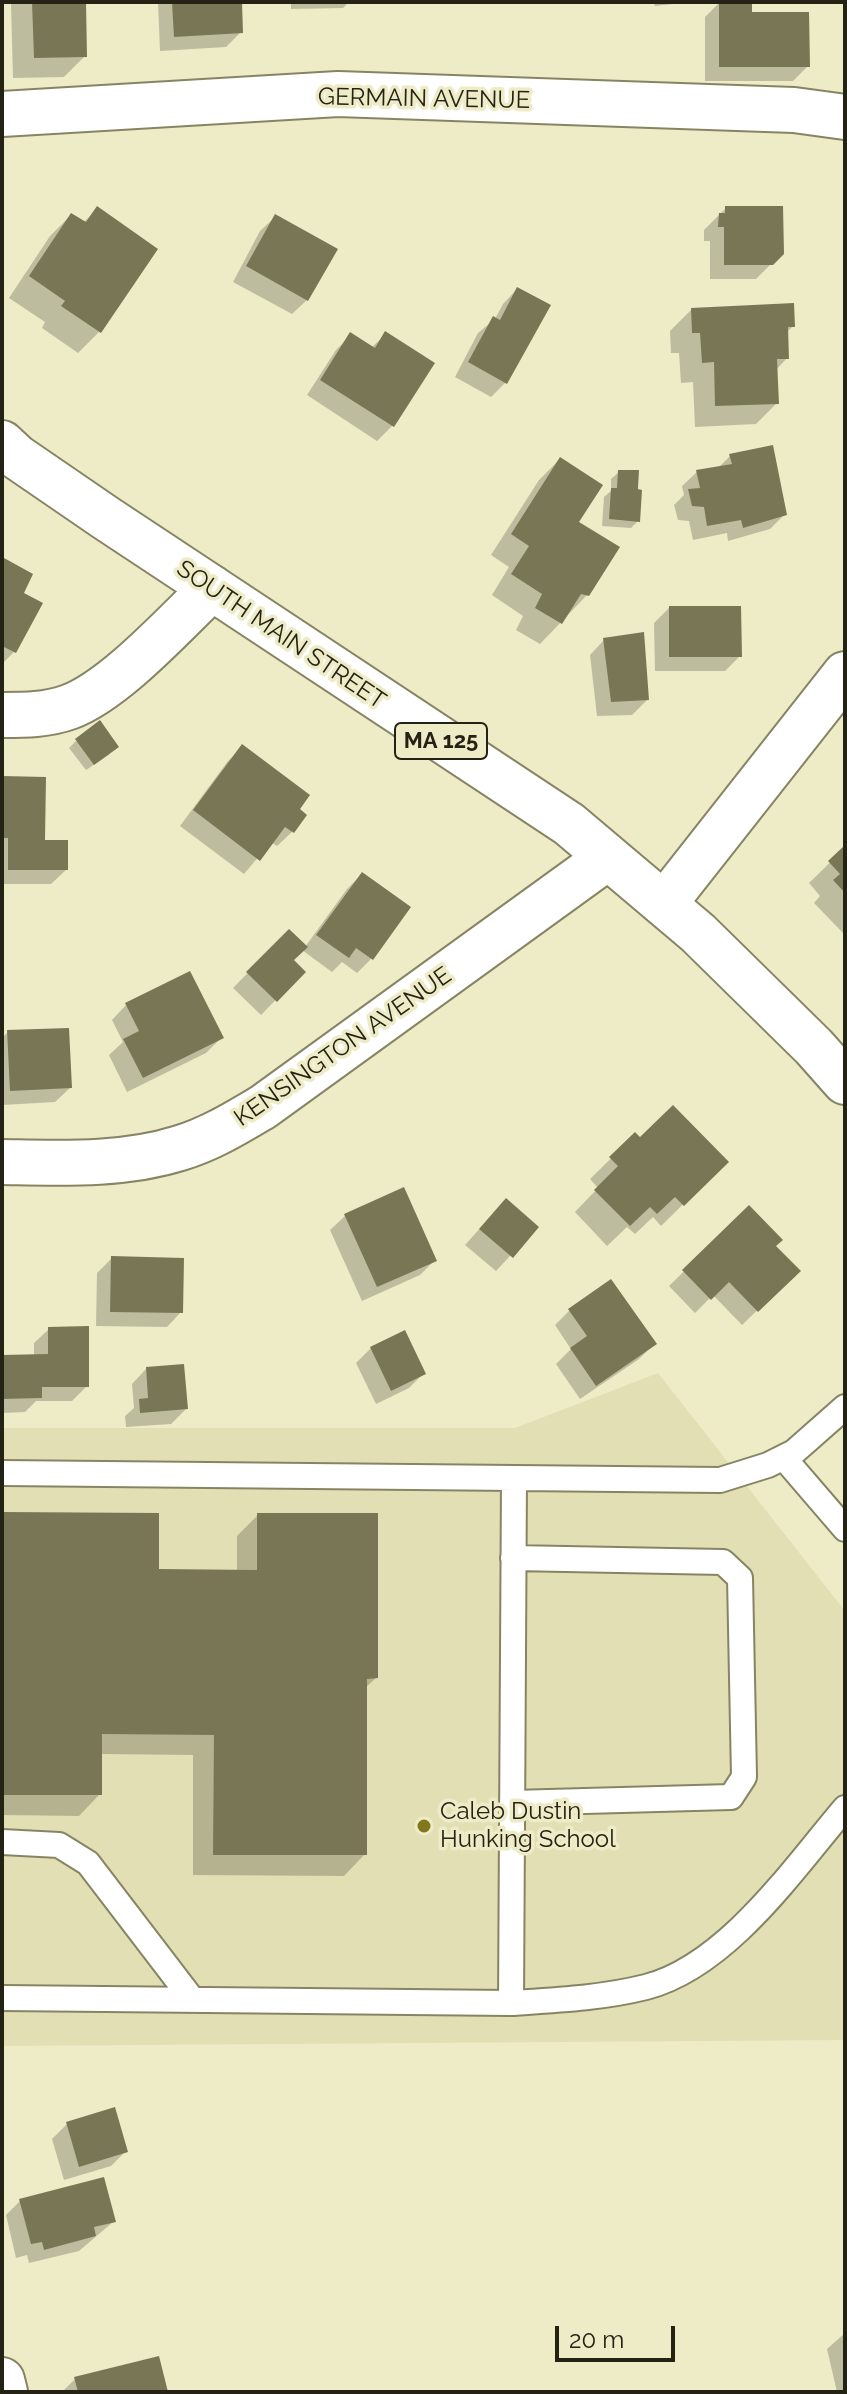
<!DOCTYPE html>
<html>
<head>
<meta charset="utf-8">
<style>
	body { margin:0 }
	#map { position:relative; width:847px; height:2394px; overflow:hidden; background:#eeebc7; font-family:Raleway,sans-serif }
	canvas { display:block }
	.frame { position:absolute; inset:0; border:4px solid #242215; pointer-events:none }
	.scale { position:absolute; left:555px; top:2326px; width:120px; height:36px; box-sizing:border-box; border:4px solid #242215; border-top:0; padding-left:10px; font-size:24px; line-height:28px; white-space:nowrap; color:#242215; -webkit-text-stroke:6px #eeebc7; paint-order:stroke }
</style>
</head>
<body>
<div id="map">
<canvas width="847" height="2394"></canvas>
<div class="frame"></div>
<div class="scale">20 m</div>
</div>
<script>
const ctx = document.querySelector('canvas').getContext('2d');
ctx.lineJoin = 'round';
function fillPath(path, color) { ctx.fillStyle = color; ctx.fill(path, 'evenodd'); }
function strokePath(path, color, width, dash) { ctx.strokeStyle = color; ctx.lineWidth = width; ctx.lineCap = dash ? 'butt' : 'round'; ctx.setLineDash(dash || []); ctx.stroke(path); }
function drawText(font, color, halo, rows, align = 'center') {
  ctx.font = font + ' Raleway,sans-serif'; ctx.lineWidth = 7; ctx.setLineDash([]); ctx.textBaseline = 'middle'; ctx.strokeStyle = halo; ctx.fillStyle = color; for (const [text, x, y, turn = 0] of rows) {
    ctx.save(); ctx.translate(x, y); ctx.rotate((+turn || 0) * Math.PI / 180); ctx.textAlign = isNaN(turn) ? turn : align; if (halo) ctx.strokeText(text, 0, 0); ctx.fillText(text, 0, 0); ctx.restore();
  }
}
fillPath(new Path2D(`
	M658,1373l187,238v429l-843,6v-618h513z`), '#e3dfb4');
fillPath(new Path2D(`
	M2,2h82l1,54 -21,21 -51,1 -2,-74h-9z
	M158,2h82l1,30 -15,15 -66,4z
	M291,2h58l-6,6 -52,1z
	M654,2h37l-36,4z
	M720,2h30v12l58,52 -15,15h-88v-64z
	M726,208l56,45 -26,26h-46v-38h-6v-11z
	M97,209l58,40 -56,83 -21,21 -36,-25 3,-6 -36,-24 41,-62 21,-21 12,8z
	M275,217l32,83 -15,14 -59,-32 27,-51z
	M517,289l-11,93 -15,15 -36,-20 23,-44 17,-14 8,-15z
	M692,309l101,17 -7,7 1,25 -11,12 1,33 -21,21 -61,3 -2,-45 -12,1 -2,-30h-8l-1,-22z
	M386,334l47,29 -41,63 -15,15 -70,-46 29,-45 15,-15 20,13z
	M730,456l55,58 -15,15 -42,12 -1,-8 -34,7 -4,-19 -11,-1 -4,-15 10,-10 -2,-9 15,-14 21,-4z
	M560,459l16,64 11,72 -47,49 -24,-14 7,-14 -31,-21 17,-28 -18,-12 48,-75z
	M619,472l19,49 -7,7 -29,-2 2,-29 7,-6v-12z
	M4,561l10,91 -12,12v-101z
	M669,608l71,48 -15,15h-70l-1,-48z
	M604,640l43,60 -15,15 -35,1 -7,-61z
	M76,741l34,13 -24,16 -17,-22z
	M243,747l54,62 -5,23 -15,14 -6,-4 -27,32 -64,-48 48,-65z
	M2,778l41,64 23,28 -15,14h-49z
	M845,848v87l-31,-32 6,-7 -11,-13z
	M362,874l10,84 -15,15 -15,-11 -10,10 -30,-22 -10,10 11,12 -42,43 -28,-27 56,-57 16,16 42,-58z
	M126,1005l95,33 -15,15 -79,39 -18,-37 14,-13 -11,-22z
	M8,1032l62,56 -15,14 -53,3v-67z
	M635,1135l5,5 86,22 -65,64 -8,-9 -18,17 -8,-7 -20,19 -32,-34 23,-24 -8,-9z
	M749,1208l24,38 25,25 -56,54 -29,-30 -18,18 -26,-27z
	M492,1215l45,12 -41,44 -31,-26z
	M345,1216l90,44 -15,15 -58,26 -32,-71z
	M112,1258l69,54 -14,15 -71,-1 1,-53z
	M570,1310l84,34 -15,15 -59,40 -24,-35 15,-15 -16,-24z
	M49,1329l38,57 -15,15h-36l-11,11 -23,1v-56l32,-1v-13z
	M371,1348l53,25 -15,15 -33,16 -20,-41z
	M146,1369l40,40 -15,15 -45,3 -1,-11 9,-8 -2,-24z
	M2,1514l155,57h80v-35l21,-21 118,163 -11,10v166l-21,22 -151,-1v-120l-93,-1v40l-21,22 -77,-1z
	M67,2124l59,27 -15,15 -47,14 -12,-41z
	M21,2200l92,22 -34,29 -50,12 -2,-8 -11,3 -10,-43z
	M845,2333v59h-8l-10,-43z
	M75,2379l91,13h-104z`), '#0003');
fillPath(new Path2D(`
	M32,2h54l1,55 -53,1z
	M172,2h70l1,31 -69,4z
	M719,2h33v10h57l1,55h-91z
	M97,206l61,43 -57,84 -40,-27 4,-5 -36,-25 42,-63 15,9z
	M725,206h58l1,48 -11,11h-49v-38h-6l1,-14h6z
	M275,214l63,35 -30,52 -62,-35z
	M517,287l34,18 -44,79 -39,-22 25,-46 7,4z
	M794,303l1,24h-7l1,32h-12l2,45 -64,2 -1,-44 -12,1 -2,-30h-8l-1,-25z
	M385,331l50,32 -41,64 -74,-47 30,-48 25,16z
	M773,445l14,70 -44,13 -2,-8 -34,6 -3,-19 -12,-1 -4,-17 12,-1 -4,-18 36,-6 -3,-10z
	M560,457l43,28 -24,37 41,25 -31,49 -8,-2 -19,30 -27,-16 7,-14 -31,-20 18,-28 -18,-12z
	M618,470h21l-1,19 4,1 -2,32 -31,-3 2,-31h6z
	M4,558l29,16 -9,19 19,10 -27,50 -14,-7z
	M669,606h72l1,51h-73z
	M644,632l5,68 -38,2 -8,-64z
	M100,720l19,27 -25,18 -19,-26z
	M242,744l68,51 -10,14 7,6 -13,18 -9,-6 -25,34 -67,-51z
	M2,776l44,1 -1,63h23v30h-60v-32h-6z
	M845,845v48l-12,-13 7,-6 -12,-13z
	M362,872l49,35 -38,53 -17,-12 -7,10 -33,-23z
	M289,929l19,18 -14,13 12,12 -29,30 -31,-30z
	M190,971l34,67 -81,40 -20,-39 16,-8 -14,-28z
	M69,1028l3,60 -62,3 -3,-61z
	M673,1105l56,57 -45,44 -9,-9 -18,17 -7,-7 -20,19 -36,-36 24,-24 -9,-9 26,-25 5,5z
	M404,1187l33,74 -60,26 -33,-73z
	M506,1198l33,29 -26,31 -34,-29z
	M749,1205l34,35 -7,6 25,25 -43,41 -29,-30 -18,18 -29,-30z
	M111,1256l73,2 -1,55 -73,-1z
	M611,1279l46,65 -61,42 -26,-38 17,-12 -19,-27z
	M89,1326v61h-47v11l-40,1v-44l46,-1v-27z
	M405,1330l21,44 -35,17 -21,-44z
	M184,1364l4,45 -48,4 -1,-14 9,-1 -2,-31z
	M2,1512l157,1v56l98,1v-57h121v165l-11,1v176h-154l1,-120 -112,-1v61h-100z
	M115,2107l13,45 -49,15 -13,-45z
	M104,2177l12,45 -22,5 2,9 -52,14 -2,-8 -11,2 -12,-45z
	M159,2356l9,36h-90l-4,-15z`), '#797656');
const lane = new Path2D(`
	M784,1458l61,71
	M2,1473l718,7 48,-15 26,-13 51,-45
	M512,1803l219,-6 13,-20 -4,-199 -17,-16 -210,-4
	M2,1842l57,3 29,18 104,136
	M2,1998l509,5c46,-3 91,-5 135,-16 81,-21 147,-118 199,-179
	M511,2003l3,-525`);
const street = new Path2D(`
	M2,114l336,-20 456,16 51,7
	M2,715c23,0 45,0 67,-8 46,-17 106,-84 143,-119
	M664,904l181,-230
	M2,1162c59,1 121,4 178,-14 30,-9 56,-25 83,-41l344,-249
	M2,2380l3,12`);
const primary = new Path2D(`
	M2,443l15,14 89,61 463,306 129,109 116,114 31,35`);
strokePath(lane, '#878464', 28);
strokePath(street, '#878464', 48);
strokePath(primary, '#878464', 48);
strokePath(lane, '#fff', 24);
strokePath(street, '#fff', 44);
strokePath(primary, '#fff', 44);
for (const [x, y, r, color] of [
	[424,1826,8,"#81771b"]
]) { const dot = new Path2D(); dot.arc(x, y, r, 0, 2 * Math.PI); ctx.fillStyle = color; ctx.fill(dot); strokePath(dot, '#eeebc7', 3); }
for (const [x, y, w] of [
	[441,741,92]
]) { const box = new Path2D(); box.roundRect(x - w / 2, y - 18, w, 36, 6); ctx.fillStyle = '#eeebc7'; ctx.fill(box); strokePath(box, '#242215', 2); }
drawText('bold 22px', '#242215', null, [
	["MA 125",441,741]
]);
drawText('24px', '#242215', '#eeebc7', [
	["GERMAIN AVENUE",424,99,1],
	["SOUTH MAIN STREET",281,635,34],
	["KENSINGTON AVENUE",343,1047,-35]
]);
drawText('24px', '#242215', '#eeebc7', [
	["Caleb Dustin",440,1812],
	["Hunking School",440,1840]
], 'left');
</script>
</body>
</html>
